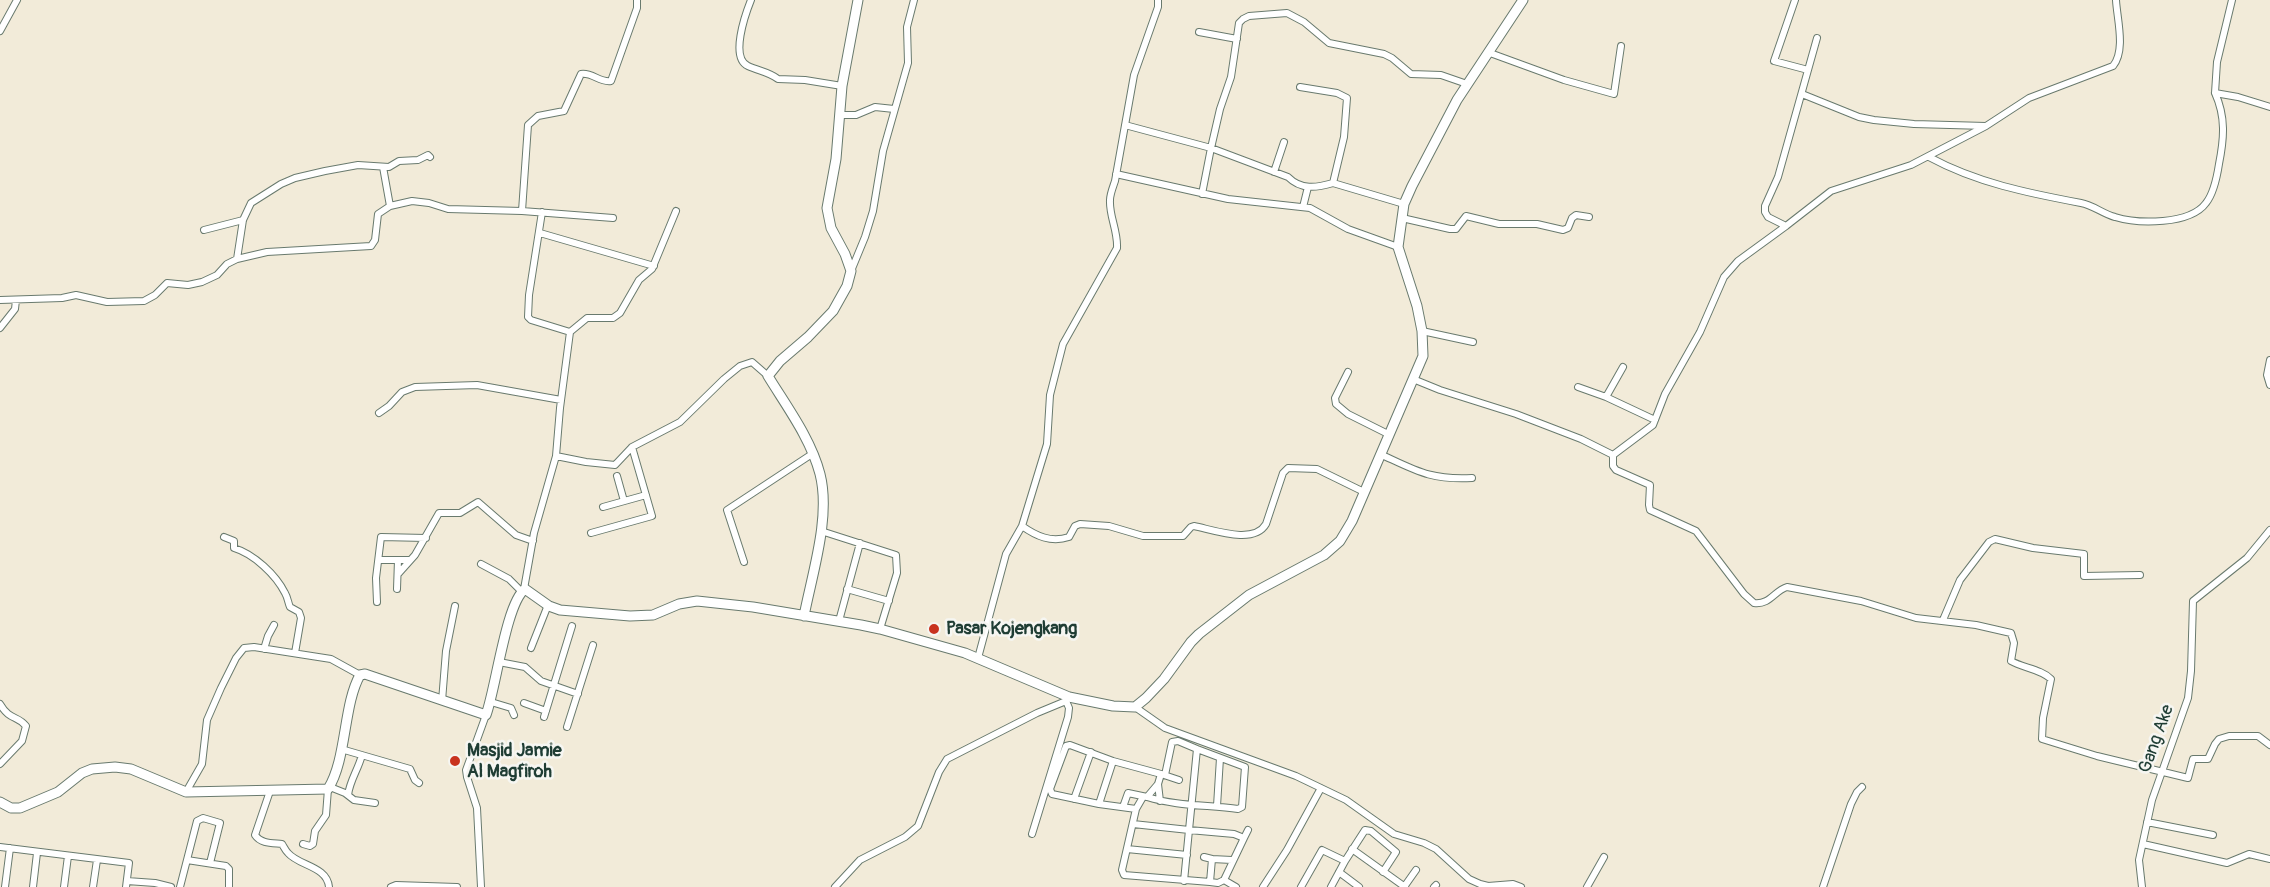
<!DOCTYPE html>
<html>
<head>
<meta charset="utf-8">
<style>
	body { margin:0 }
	canvas { display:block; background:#f2ebd9 }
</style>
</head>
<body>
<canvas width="2270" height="887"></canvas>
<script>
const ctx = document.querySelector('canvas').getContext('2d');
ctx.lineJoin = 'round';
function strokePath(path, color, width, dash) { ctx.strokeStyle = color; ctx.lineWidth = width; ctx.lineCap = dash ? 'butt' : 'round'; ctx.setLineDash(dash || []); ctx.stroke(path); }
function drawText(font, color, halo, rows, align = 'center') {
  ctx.font = font + ' Pangolin,sans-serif'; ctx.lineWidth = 5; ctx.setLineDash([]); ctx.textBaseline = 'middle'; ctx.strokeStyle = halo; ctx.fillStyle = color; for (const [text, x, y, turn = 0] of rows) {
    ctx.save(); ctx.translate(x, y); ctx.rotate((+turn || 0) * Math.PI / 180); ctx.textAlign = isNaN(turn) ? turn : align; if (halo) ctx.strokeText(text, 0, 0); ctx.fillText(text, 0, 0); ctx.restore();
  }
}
const street = new Path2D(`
	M751,0c-6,15 -21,58 -3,66 11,5 21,6 30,13l27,1 37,6
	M1795,0l-21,61 34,9
	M2232,0l-15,62 -2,31 23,4 32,10
	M0,31l17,-31
	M1199,32l38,7
	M1490,53l74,27 50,14 7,-48
	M1300,87l37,6 10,5 -3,39 -11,46
	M1802,94l57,23 15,3 40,4 72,2 43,-28 84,-32c13,-16 4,-47 3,-66
	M840,115h16l19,-8 19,2
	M1125,125l86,23 -9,46
	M1929,157c48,26 99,36 152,46 12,2 22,11 34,14 23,7 75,8 91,-14 8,-10 11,-26 13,-39 5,-25 7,-47 -4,-71
	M383,167l7,39
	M1274,172l10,-30
	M1116,174l112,25 82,9 38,21 50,18
	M1404,204l-71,-21c-17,5 -32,7 -45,-6l-77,-29 9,-39 11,-32 8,-54 4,-4 6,-3 38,-3 17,9 25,21 55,11 8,4 19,16 30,1 26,9
	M1303,207l5,-20
	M522,211l6,-86 10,-9 26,-5 17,-37c11,-2 19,9 30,7l26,-73v-8
	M542,212l-13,83 -1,22 3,3 39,12
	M1402,218l48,11h6l10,-13 33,8h38l26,6 5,-2 4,-10 4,-3 13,2
	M1786,226l45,-35 80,-26 75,-39
	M204,230l39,-10
	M540,233l114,33
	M237,259l6,-39 8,-17 30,-19 14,-6 30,-7 33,-6 31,2 10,-6 19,-1 10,-5 2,2
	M851,271l14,-34 8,-26 10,-60 25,-88 -1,-36 7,-27
	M0,300l62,-2 14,-3 31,7 37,-1 11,-6 12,-12 21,2 14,-3 15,-7 10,-11 10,-5 30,-7 104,-6 4,-6 3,-26 12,-8 22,-5 17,2 19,6 74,2 91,7
	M0,328l15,-19 1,-9
	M1422,331l51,11
	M2270,360l-3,15 3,10
	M1348,372l-13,26 1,6 12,10 40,20
	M1413,379l27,11 76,24 65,25 32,16 40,-30 12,-31 35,-62 24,-55 14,-16 48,-35 -18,-9 -3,-5v-6l13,-29 39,-139
	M1578,387l28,10 17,-30
	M1606,397l49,23
	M379,413l10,-7 13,-14 13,-5 62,-2 84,15
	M1380,454c37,17 50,26 92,24
	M1613,455v11l3,4 34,15 -1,20 1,5 46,21 48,63 10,9c16,2 20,-12 33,-16l74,14 55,17 60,7 35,8 3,10 -3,18c12,7 30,8 40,18l-8,39 -1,21 55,17 91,22 5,-19h15l7,-15 4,-5 10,-3h29l12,9
	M556,456l30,6 29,3 17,-18 48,-25 44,-43 16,-13 12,-4 16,14
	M617,476l7,25
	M603,507l43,-12
	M1022,526c14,10 29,17 47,11l6,-11 5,-2 29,2 34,10h40l8,-9 3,-1c20,4 60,19 72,-2l17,-51 5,-5 29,1 47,23
	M821,531l75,24 1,18 -17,56
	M591,533l61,-17 -20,-69
	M224,537l10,4v7c20,6 42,27 51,45 3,5 3,10 5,14l9,5 2,6 -6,35
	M379,560h31
	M744,562l-17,-52 85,-56
	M481,564l28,15 13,13
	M398,574l17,-19 24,-42h21l18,-11 38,33 17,6
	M397,589l1,-29
	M524,589l10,-56 22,-77 4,-48 10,-76 17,-14h26l7,-5 19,-33 13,-11 24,-58
	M847,589l42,12
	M377,602l-1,-24 5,-41 45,1
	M1943,620l17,-40 29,-38 6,-3 38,9 51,6v22l56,-1
	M839,621l21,-78
	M531,648l17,-43
	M264,649l4,-13 6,-11
	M978,658l28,-104 16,-28 25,-82 3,-49 13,-51 54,-96c1,-17 -8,-32 -7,-48 0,-6 3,-13 5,-19l19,-106 24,-68v-7
	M499,662l26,5 16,14 37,13
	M442,701l4,-50 9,-45
	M491,702l20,6 3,7
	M524,703l22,8
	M0,704c10,17 17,11 26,22l-4,15 -22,23
	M1135,707l30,21 131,48 50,24 48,34 30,9 12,6 33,30 11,5 8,2 25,-2 8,3
	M544,717l28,-91
	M567,727l26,-82
	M341,749l69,20 5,11 4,3
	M1165,775l7,-33 6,-1 19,8
	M1158,784l2,17
	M330,787l15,6 9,7 21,3
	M270,791l-15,44c6,9 17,8 27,9 2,3 3,6 6,9 11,13 39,13 41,34
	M186,792l16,-28 5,-44 14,-32 15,-30 8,-10 10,-1 77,12 29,16
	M348,795c2,-15 10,-25 14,-40
	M1143,797l-7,12 -14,61 2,5 86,7 2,-23 -8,-2
	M1074,799l17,-47
	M1099,804l14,-43
	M1217,806l3,-48
	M1123,807l5,-14 19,4 11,-13 3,-10 18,6
	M1136,809l-37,-5 -47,-10 -2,-5 16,-43 4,-1 43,16 48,13
	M2147,822l66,13
	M1133,824l56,6 8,-81 48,18 -3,40 -4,2c-30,-4 -62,-3 -91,-12
	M1032,834l36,-117 1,-9 -3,-7
	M1244,838l4,-8
	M303,844l7,2 3,-2 2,-13 11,-16 2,-26
	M2143,844l84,19 22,-9 21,5
	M0,847l129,16 -3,24
	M1127,849l60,6
	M1352,849l53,38
	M1212,859l20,1
	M187,860l39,6 3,3v18
	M1339,872l20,15
	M127,881l28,2 16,4
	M1184,881l5,-51 45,4 10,4 -20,42
	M1210,882l8,1 6,-3 12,7
	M5,887l5,-39
	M33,887l4,-34
	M64,887l4,-31
	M93,887l4,-27
	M180,887l17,-66 6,-3 17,5 -10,40
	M391,887l5,-2 61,2
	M481,887l-4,-79 -10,-31 -1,-7 20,-55
	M835,887l25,-27 45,-23 13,-11 21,-54 8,-13 90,-46 29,-12 3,-4
	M1263,887l24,-37 34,-62
	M1301,887l21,-37 23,11
	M1331,887l14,-26 20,-31 6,1 25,21 -13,20
	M1404,887l12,-17
	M1434,887l2,-2
	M1587,887l17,-30
	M1823,887l28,-83 6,-12 5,-5
	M2142,887l-3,-27 13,-60 36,-102 3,-27 2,-70 54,-43 23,-28`);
const secondary = new Path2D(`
	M804,616c8,-42 27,-99 16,-142 -9,-35 -33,-67 -52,-98l12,-15 28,-24 25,-26 14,-25 4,-15 -6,-17 -14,-26 -4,-20 9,-49 6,-73 16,-86
	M0,802l11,6h9l38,-16 24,-19 10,-4 23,-2 16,2 55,23 142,-3c19,-30 15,-84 32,-114l5,-1 121,41c10,-27 20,-112 39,-126l24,17 11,4 70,6 23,-1 26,-11 18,-3 56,6 108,18 19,4 85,24 104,44 44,9 22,1 11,-9 18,-19 27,-37 8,-8 50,-39 75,-40 16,-14 12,-20 71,-165 -1,-25 -5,-25 -19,-59 6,-43 8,-18 45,-86 66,-100`);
strokePath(street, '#697a6e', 8);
strokePath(secondary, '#697a6e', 11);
strokePath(street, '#fff', 6);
strokePath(secondary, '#fff', 9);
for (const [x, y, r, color] of [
	[934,629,6,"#c8321e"],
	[455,761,6,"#c8321e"]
]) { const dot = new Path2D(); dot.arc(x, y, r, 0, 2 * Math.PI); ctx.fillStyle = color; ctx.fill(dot); strokePath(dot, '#f6f6f2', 2); }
drawText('bold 18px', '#1f3d34', '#f6f6f2', [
	["Pasar Kojengkang",946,629],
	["Masjid Jamie",467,751],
	["Al Magfiroh",467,772]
], 'left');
drawText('18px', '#1f3d34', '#f6f6f2', [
	["Gang Ake",2157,739,-70]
]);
</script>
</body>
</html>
